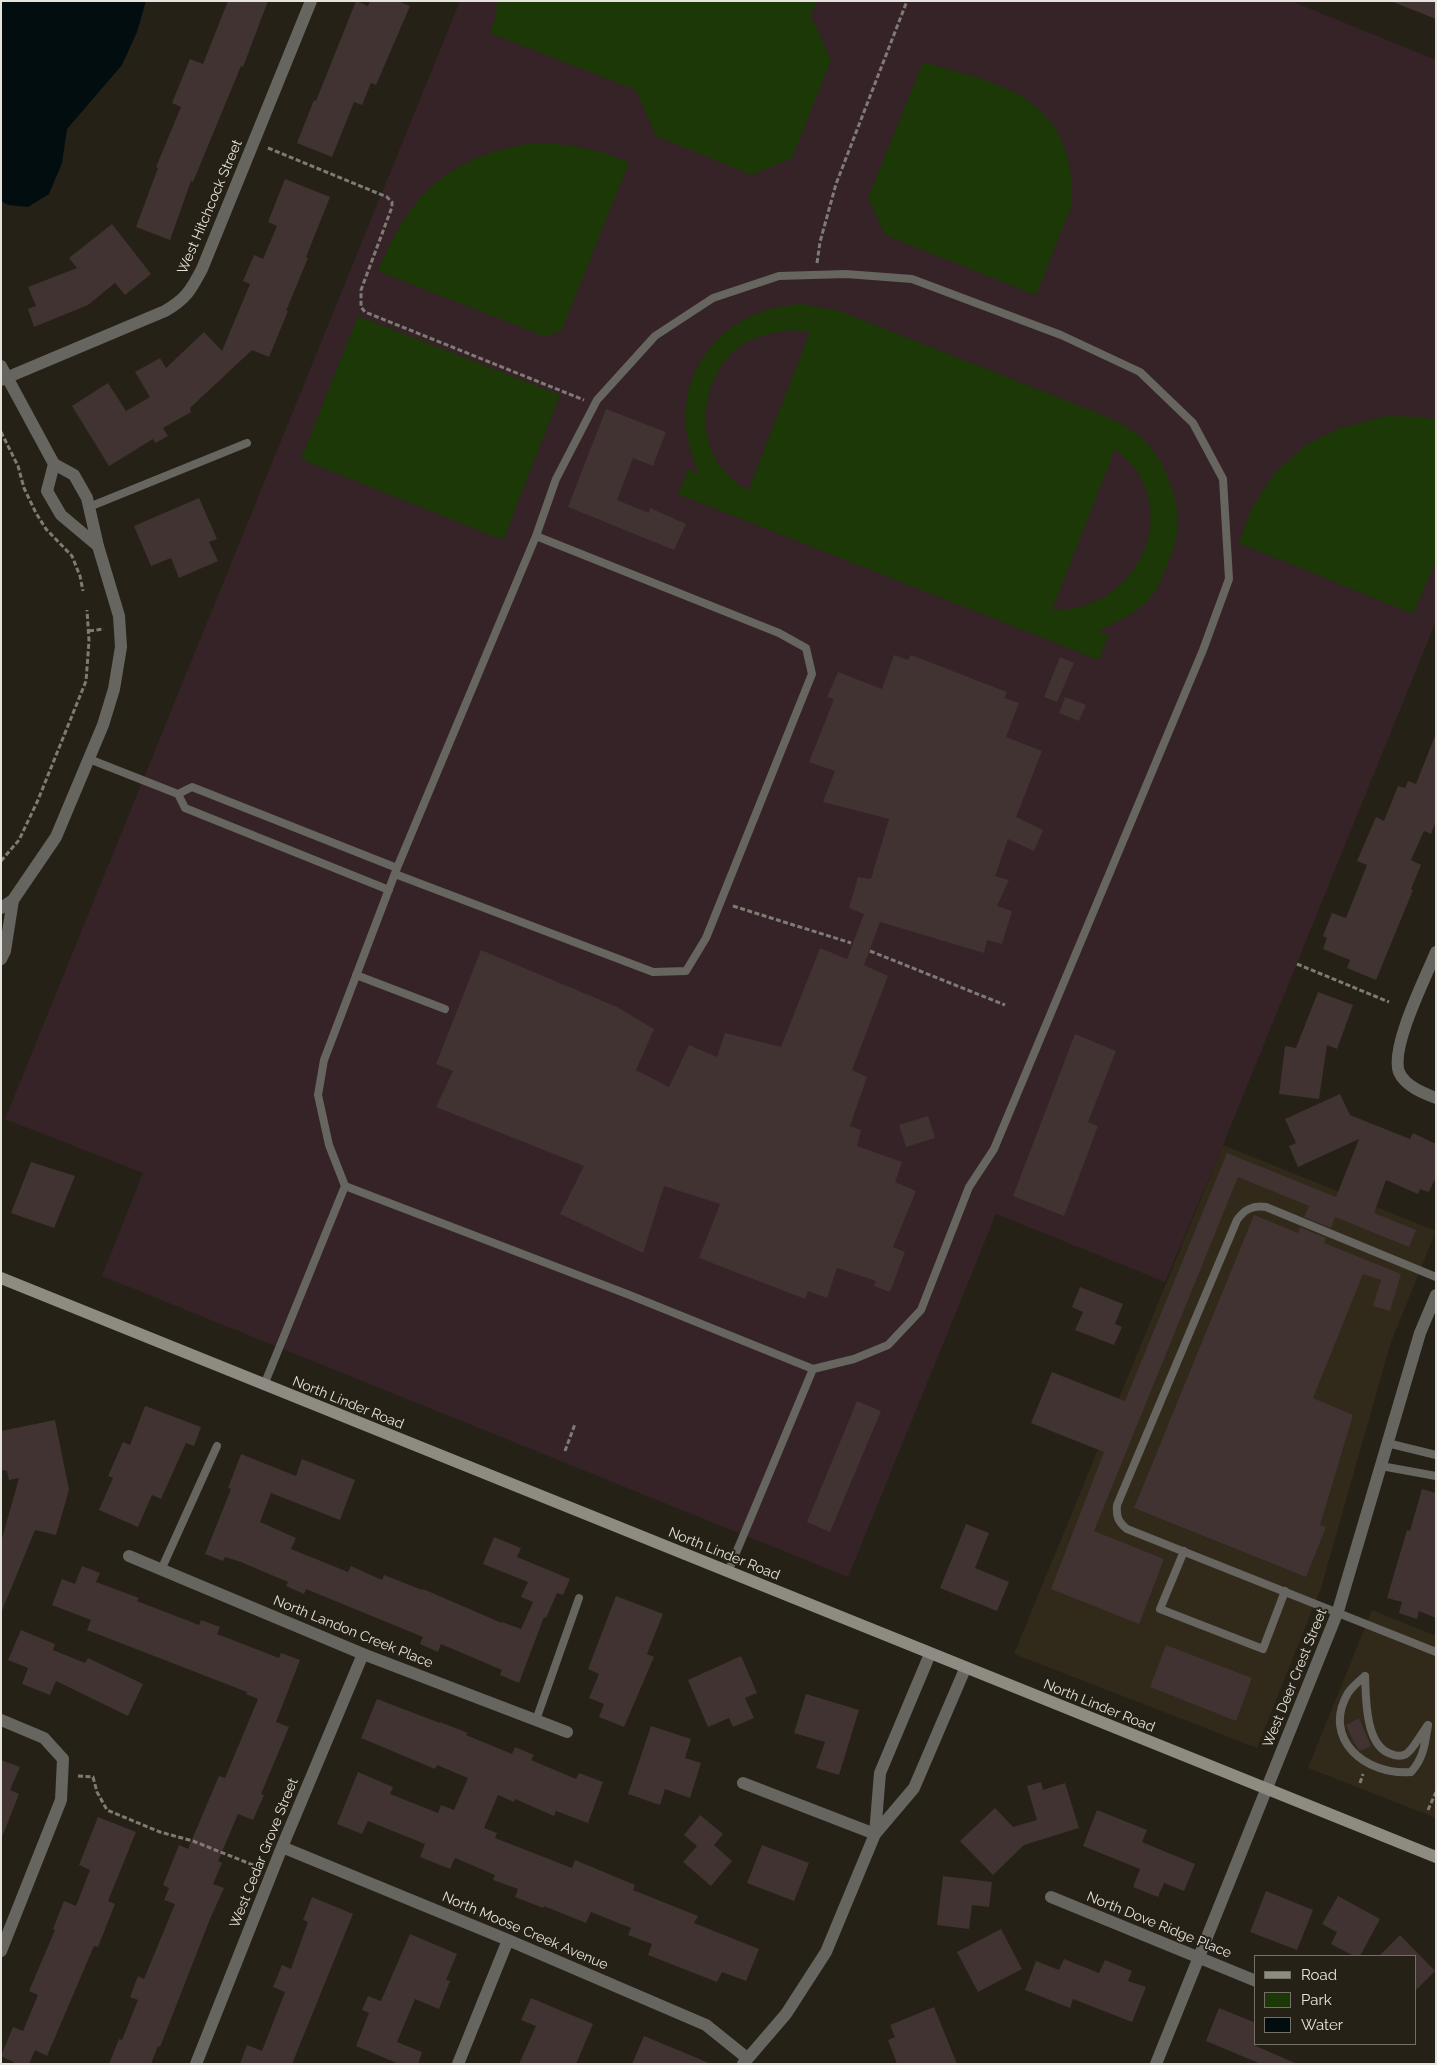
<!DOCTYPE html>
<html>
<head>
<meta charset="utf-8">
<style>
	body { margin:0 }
	#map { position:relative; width:1437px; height:2065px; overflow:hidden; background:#262117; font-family:Raleway,sans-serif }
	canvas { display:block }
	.frame { position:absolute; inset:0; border:2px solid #e6e3dd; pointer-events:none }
	.legend { position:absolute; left:1254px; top:1955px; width:162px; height:90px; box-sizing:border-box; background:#262117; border:1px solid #736f66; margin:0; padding:6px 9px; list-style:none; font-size:15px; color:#e6e3dd }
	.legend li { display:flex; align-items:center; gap:10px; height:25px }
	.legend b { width:25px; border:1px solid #736f66 }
</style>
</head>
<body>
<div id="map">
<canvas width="1437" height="2065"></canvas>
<div class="frame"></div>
<ul class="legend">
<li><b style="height:6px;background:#8e8b83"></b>Road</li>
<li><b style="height:14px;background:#1b3806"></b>Park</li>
<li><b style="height:14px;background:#020d10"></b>Water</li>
</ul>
</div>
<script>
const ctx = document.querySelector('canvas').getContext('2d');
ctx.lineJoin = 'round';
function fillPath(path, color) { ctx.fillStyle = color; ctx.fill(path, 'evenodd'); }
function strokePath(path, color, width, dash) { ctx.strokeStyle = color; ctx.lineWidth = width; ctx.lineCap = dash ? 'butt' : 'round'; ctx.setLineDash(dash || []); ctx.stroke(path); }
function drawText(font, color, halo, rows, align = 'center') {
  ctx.font = font + ' Raleway,sans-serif'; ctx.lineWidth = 4; ctx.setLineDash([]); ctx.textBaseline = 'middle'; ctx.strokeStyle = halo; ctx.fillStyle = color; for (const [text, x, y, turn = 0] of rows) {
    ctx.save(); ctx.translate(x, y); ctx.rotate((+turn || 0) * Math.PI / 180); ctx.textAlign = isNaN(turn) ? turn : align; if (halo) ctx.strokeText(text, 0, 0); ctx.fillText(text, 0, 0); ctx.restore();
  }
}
fillPath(new Path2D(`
	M1223,1145l213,86 -45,111 -70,246 -64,160 -243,-94z
	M1372,1610l64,26v182l-128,-50z`), '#31291a');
fillPath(new Path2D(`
	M460,1h831l145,59v561l-213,524 -58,137 -169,-68 -148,363 -746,-301 41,-103 -138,-54z`), '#352328');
fillPath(new Path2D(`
	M497,1h320l-6,15 20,44 -39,98 -40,17 -96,-39 -20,-46 -146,-57 6,-16z
	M923,62c61,18 132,28 146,102 2,13 5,30 2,42 -2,10 -8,19 -11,28 -8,21 -16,41 -24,61l-151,-60 -17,-37z
	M533,143c37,1 61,5 96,19l-67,168 -16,7 -168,-66c32,-77 70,-115 155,-128z
	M801,304l36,6 266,105c16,8 34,16 45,29 19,22 33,60 29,88 -1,12 -6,23 -10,33 -5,14 -12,29 -23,39 -14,12 -30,20 -46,26l11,5 -10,25 -421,-166 10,-25 12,5c-41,-83 11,-165 101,-170zM792,330l18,2 -62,159c-14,-9 -25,-19 -33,-33 -18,-33 -9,-82 19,-107 16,-14 37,-19 58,-21zM1115,449c6,6 15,12 20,19 43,64 -9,145 -83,142z
	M358,316l202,79 -57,145 -202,-81z
	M1386,416l36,1 14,3v141l-23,53 -174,-71 12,-34 23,-35 29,-27 34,-18z`), '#1b3806');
fillPath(new Path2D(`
	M1,1h145l-9,31 -15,33 -55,64 -5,34 -13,31 -21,13 -20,-2 -7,-4z`), '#020d10');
fillPath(new Path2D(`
	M228,1h40l-25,66 -2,-1 -48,116 -2,-1 -21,59 -34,-13 22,-59 -2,-1 25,-60 -9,-4 18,-44 13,5z
	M356,1l12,5 2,-5h28l12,5 -34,79 -5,-2 -9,22 -8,-3 -22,55 -35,-14 17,-43 2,1z
	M1393,1h43v18l-43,-17z
	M285,179l45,18 -24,60 2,1 -22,53h2l-19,46 -17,-7 -62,58 1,4 -28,16 5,8 -13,7 -2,-4 -44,27 -37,-60 36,-23 18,28 24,-14 -15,-25 25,-14 6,10 38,-36 18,19 28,-67 -7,-3 11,-26 9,4 14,-33 -9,-4z
	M112,224l39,50 -26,21 -10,-12 -27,22 -54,22 -6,-18 8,-3 -8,-19 49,-19 -8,-10z
	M606,409l60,23 -13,34 -20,-8 -16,42 32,13 1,-5 36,16 -12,26 -106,-43z
	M199,498l18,41 -8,3 9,19 -39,17 -8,-20 -20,8 -17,-40z
	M894,655l14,5 3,-5 96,37 -3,6 15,5 -13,34 36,14 -26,66 27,13 -9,21 -26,-12 -13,37 14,4 -12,26 15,5 -10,33 -15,-4 -3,13 -104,-31 -16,43 24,11 -36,94 15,7 -17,49 11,4 -4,16 45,16 -7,20 21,9 -23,56 12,5 -15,40 -16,-6 2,-5 -39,-13 -10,30 -19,-7 -3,8 -106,-41 21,-54 -56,-18 -21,67 -83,-39 24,-48 -148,-59 17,-36 -17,-7 45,-114 136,57 37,22 -18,41 33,17 20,-42 28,12 8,-24 56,14 39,-99 27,11 17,-45 -15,-6 9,-31 13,2 18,-60 -66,-17 12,-31 -26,-9 25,-63 -7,-2 11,-25 44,17z
	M1060,657l14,6 -17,39 -13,-5z
	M1065,697l21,8 -7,16 -20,-8z
	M1435,736l1,85 -5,13 -7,-3 -13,29 10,5 -10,24 2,1 -37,90 -29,-12 3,-8 -27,-11 4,-11 -4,-2 9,-23 14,5 21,-53 -10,-4 19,-44 8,4 14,-35 7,2 3,-7 8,3z
	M1318,992l35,13 -16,44 -10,-4 -8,54 -40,-5 6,-48 11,2z
	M1075,1034l41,17 -28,71 10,4 -34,90 -51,-20z
	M1340,1094l10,21 60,24 3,-6 23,11v33l-7,15 -9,-3 -2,5 -32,-14 -12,33 42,17 -7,17 -74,-30 -4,11 -27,-11 5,-11 -71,-29 -144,354 70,28 -25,65 -88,-35 53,-137 -73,-29 21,-51 73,29 102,-248 109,44 23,-58 -61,28 -9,-21 7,-3 -11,-24z
	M928,1116l7,22 -29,9 -7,-22z
	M31,1162l44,14 -21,52 -43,-15z
	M1254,1215l44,18 2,-6 26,11 -2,5 77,31 -11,37 -17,-5 8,-26 -18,-6 -50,124 40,17 -33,110 6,2 -20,50 -172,-69z
	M1080,1287l43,17 -8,20 7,3 -8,18 -39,-15 8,-18 -11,-5z
	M857,1401l24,10 -51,121 -23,-10z
	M145,1406l56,21 -7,19 -8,-3 -25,56 -9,-4 -14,32 -39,-17 14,-32 -5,-2 15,-34 7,3z
	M55,1420l14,70 -13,45 -21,-5 -34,83v-71l18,-64 -10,2 -2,-9 -6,-1v-39z
	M241,1454l55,22 6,-17 53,21 -15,40 -69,-27 -11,29 36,16 -5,11 57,23 3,-6 31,14 2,-5 38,15 1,-1 79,34v-1l19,7 12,-27 -12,-5 7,-15 -45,-18 11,-27 27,11 -4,9 53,22 -7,16 -6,-2 -11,25 -2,-1 -25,66 -19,-8 2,-5 -61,-26 -3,8 -18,-8 3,-7 -117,-48 -2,5 -18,-8 2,-4 -47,-20 -16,-5 -2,4 -18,-7 26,-65 -3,-1z
	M1422,1489l14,4v125l-17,-7 -2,8 -18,-6 3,-11 -15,-4 20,-68 3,1z
	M966,1524l23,9 -14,35 34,14 -12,29 -57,-23z
	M82,1566l18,7 -4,9 43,16 -2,3 62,24 2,-5 19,7 -3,7 62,24 2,-5 19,7 -24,62 13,5 -28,67 3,1 -11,25 -15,-6 -20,47 4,2 -9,21 11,4 -14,31 -50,128 -2,-1 -7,18h-42l10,-25 3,1 16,-40 -8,-3 8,-21 6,3 31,-75 -11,-4 5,-12 -6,-3 16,-40 9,4 31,-73 6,2 33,-79 -12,-5 1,-2 -160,-62 4,-10 -39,-15 10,-26 13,5z
	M616,1596l47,18 -16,40 7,3 -30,70 -25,-10 5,-13 -15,-6 10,-24 -11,-5z
	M21,1630l34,14 -2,6 32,13 3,-5 55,26 -15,32 -72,-35 -6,14 -28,-11 6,-16 -20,-8z
	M1166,1645l86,33 -16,43 -86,-34z
	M741,1656l16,37 -12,5 9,20 -21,9 -4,-9 -21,9 -20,-47z
	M806,1694l53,16 -20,65 -23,-7 9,-26 -31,-9z
	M377,1699l63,24v-1l28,11 -2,2 46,19 3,-7 19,8 -3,5 45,19 3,-6 24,9 -15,41 -32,-12 -2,5 -39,-17 -1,3 -16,-7 -14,33 13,5 -2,5 77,30 3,-8 60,25 -2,5 65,26 -4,7 65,26 -13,32 -24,-9 -5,10 -69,-27 4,-11 -24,-9 3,-7 -40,-16 -5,11 -42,-17 -1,2 -28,-11 3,-8 -25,-9 2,-5 -40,-17 -5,11 -30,-12 5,-13 -57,-23 -6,13 -25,-10 21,-52 35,15 -3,7 48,19 3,-8 13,5 14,-32 -31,-13 -2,4 -74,-31z
	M1359,1718l12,28 -11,5 -6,-8 -8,-18z
	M651,1726l40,13 -6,19 16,5 -11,35 -25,-9 -5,16 -32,-11z
	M1,1760l19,7 -10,23 9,4 -17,43z
	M1041,1782l2,8 22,-7 14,45 -55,17 -31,30 -33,-34 35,-33 18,19 24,-7 -10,-34z
	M1097,1810l50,20 -5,12 53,22 -11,27 -20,-8 -6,14 -25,-10 7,-18 -57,-23z
	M700,1815l23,19 -9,11 18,16 -21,25 -28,-24 14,-16 -13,-11z
	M98,1817l38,15 -28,69 7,3 -17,43 -4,-1 -47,110 -12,-6 -6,14h-12l-16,-8 12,-29 10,4 15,-36 -9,-4 26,-61 -2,-1 11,-28 12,5 14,-36 -11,-5z
	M762,1845l47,18 -15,38 -47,-18z
	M943,1876l49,6 -3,25 -17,-2 -3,24 -32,-4z
	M1266,1891l47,19 -16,40 -47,-18z
	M1338,1896l42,23 -20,37h-6l-23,-12 6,-12 -15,-8z
	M312,1897l41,17 -61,150h-52l7,-19 15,6 23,-59 -12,-5 9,-22 9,4 17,-47 -5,-2z
	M1001,1929l21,40 -44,23 -21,-40z
	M410,1934l47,20 -11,26 4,1 -11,28 -24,-10 -18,43 25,10 -4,12h-19l-43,-18 13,-33 -7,-3 6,-14 13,5z
	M1400,1935l35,36 -19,19v-34h-37z
	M1064,1959l35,14 6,-13 27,11 -4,10 18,6 -14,35 -59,-23 -3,9 -45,-18 11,-29 23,9z
	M531,1998l62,26 -17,40h-57l17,-38 -15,-6z
	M934,2007l23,57h-60l-9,-24 7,-3 -5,-12z
	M1219,2008l37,15v23l41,18h-36l-55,-23z
	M644,2036l65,27v1h-77z`), '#403331');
strokePath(new Path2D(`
	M268,148l119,49 5,5v5l-31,83v17l4,5 219,88
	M817,263l3,-21 16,-58 71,-183
	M1,432l17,34 6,22 12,25 10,16 26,27 8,20 3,15
	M89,631l15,-2
	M1,861l18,-21 19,-40 48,-119 3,-40 -2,-31
	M733,906l118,37
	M870,951l135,54
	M1297,964l92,38
	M565,1451l10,-27
	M78,1776l15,1 4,15 10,18 53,22 33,9 65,26
	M1360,1783l3,-9
	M1428,1810l8,-18`), '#7f7b73', 3, [5, 2.5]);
strokePath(new Path2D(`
	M89,507l158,-64
	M89,759l89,35 7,14 204,82
	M178,794l14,-7 205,81
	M395,874l258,98 33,-1 20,-33 106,-264 -6,-26 -27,-15 -243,-97
	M356,975l89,34
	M1436,1277l-170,-70c-14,-2 -22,3 -29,13l-120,285c-1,11 1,17 10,24l309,123
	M264,1385l81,-199
	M1387,1443l49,12
	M1381,1466l55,10
	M1184,1551l-24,58 103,40 22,-58
	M161,1570l56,-124
	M728,1572l85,-203 41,-10 34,-14 33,-35 48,-123 25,-38 209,-499 26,-71 -6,-100 -30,-56 -53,-51 -79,-37 -149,-56 -66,-5 -67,2 -66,22 -58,38 -58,64 -41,79 -20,57 -139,332 -73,192 -6,35 11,50 16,41 282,108 186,75
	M1365,1676c-6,5 -13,11 -17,17 -27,46 18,83 63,79 13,-14 14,-29 17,-47
	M1365,1676c1,22 0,70 26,78 5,2 10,3 15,0 6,-3 16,-21 21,-28
	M536,1720l43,-122`), '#67655f', 8);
strokePath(new Path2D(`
	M1,380l164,-69c21,-12 26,-21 37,-42l109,-268
	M1436,952c-10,25 -46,95 -37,120 6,14 24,21 37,26
	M129,1556l234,98 204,78
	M1,1720l43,18 19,21 -2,41 -60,151
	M743,1783l132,51
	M875,1834l39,-46 51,-119
	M282,1847l226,93 198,85 41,33
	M1051,1897l205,84
	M196,2064l86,-217 81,-193
	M458,2064l50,-124
	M743,2064l43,-50 40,-62 49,-118 5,-61 50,-119
	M1156,2064l182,-453 82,-278 16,-38`), '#67655f', 12);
strokePath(new Path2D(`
	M1,366l53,98
	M1,908l12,-8 43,-63 47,-112 11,-36 7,-42 -2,-31 -21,-70 -11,-48 -13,-23 -20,-11 -7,27 14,24 37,31
	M1,959l4,-8 8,-51`), '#67655f', 12);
strokePath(new Path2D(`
	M1,1278l1435,579`), '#8e8b83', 12);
drawText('14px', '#e6e3dd', '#262117', [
	["West Hitchcock Street",210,207,-67],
	["North Linder Road",348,1403,22],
	["North Linder Road",724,1554,22],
	["North Landon Creek Place",353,1632,22],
	["West Deer Crest Street",1295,1678,-68],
	["North Linder Road",1099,1706,22],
	["West Cedar Grove Street",264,1853,-68],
	["North Dove Ridge Place",1159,1925,22],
	["North Moose Creek Avenue",525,1931,23]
]);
</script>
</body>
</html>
